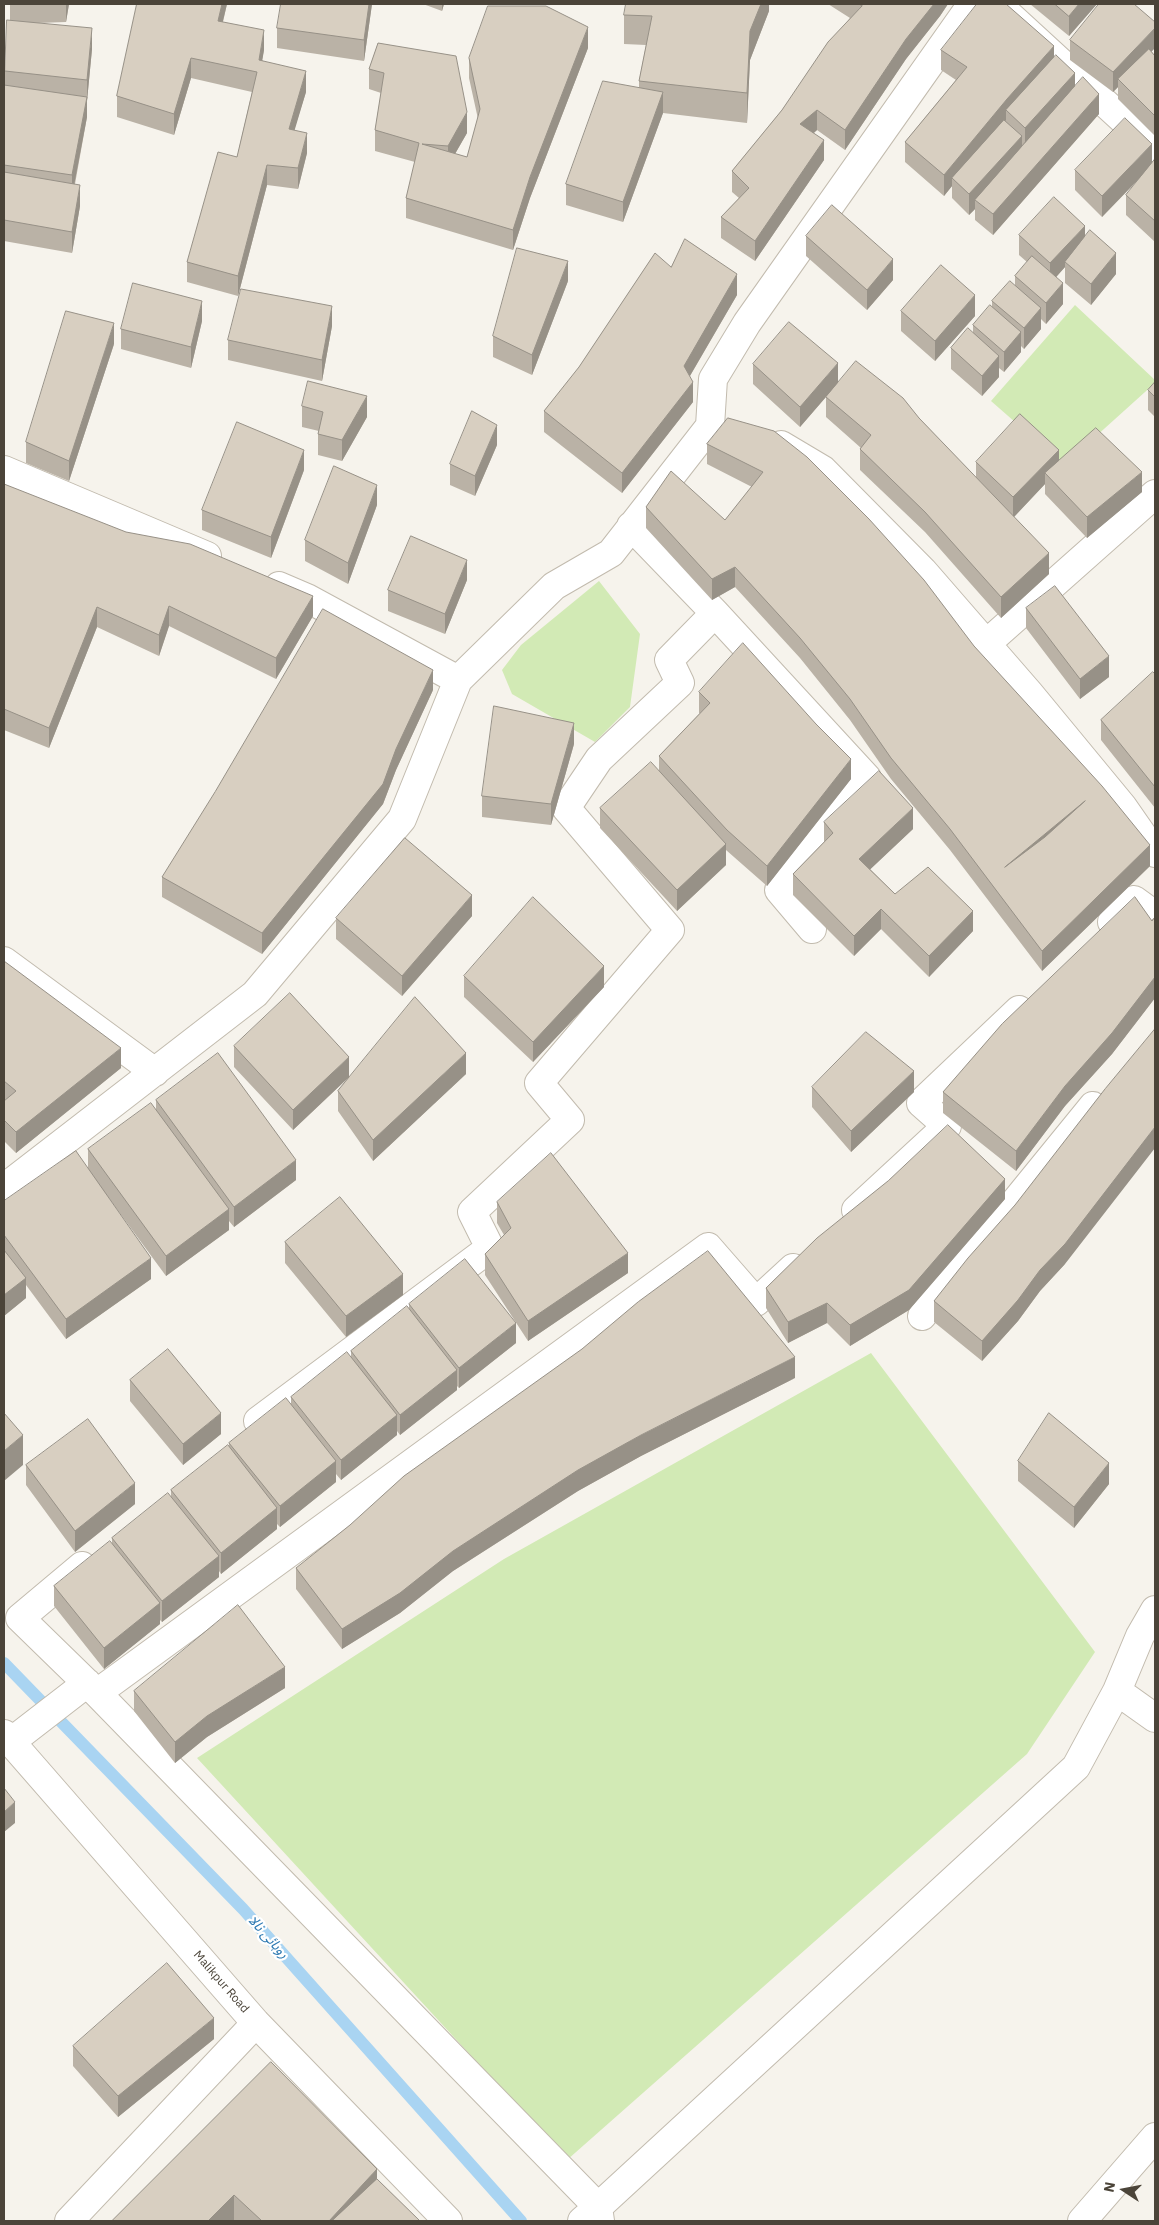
<!DOCTYPE html>
<html>
<head>
<meta charset="utf-8">
<style>
	body { margin:0 }
	#map { position:relative; width:1159px; height:2225px; overflow:hidden; background:#f6f3ec; font-family:"IBM Plex Sans",sans-serif }
	canvas { display:block }
	.frame { position:absolute; inset:0; border:5px solid #4b4439; pointer-events:none }
	.north { position:absolute; left:1099px; top:2165px; width:50px; height:50px; -webkit-text-stroke:4px #fff; paint-order:stroke; rotate:281deg; font-size:14px; font-weight:700; line-height:20px; text-align:center; color:#4b4439 }
	.north::after { content:''; display:block; margin:auto; width:18px; height:22px; background:#4b4439; clip-path:polygon(50% 0,100% 100%,50% 72%,0 100%) }
</style>
</head>
<body>
<div id="map">
<canvas width="1159" height="2225"></canvas>
<div class="frame"></div>
<div class="north">N</div>
</div>
<script>
const ctx = document.querySelector('canvas').getContext('2d');
ctx.lineJoin = 'round';
function fillPath(path, color) { ctx.fillStyle = color; ctx.fill(path, 'evenodd'); }
function strokePath(path, color, width, dash) { ctx.strokeStyle = color; ctx.lineWidth = width; ctx.lineCap = dash ? 'butt' : 'round'; ctx.setLineDash(dash || []); ctx.stroke(path); }
function drawText(font, color, halo, rows, align = 'center') {
  ctx.font = font + ' "IBM Plex Sans","Noto Sans Arabic",sans-serif'; ctx.lineWidth = 4.5; ctx.setLineDash([]); ctx.textBaseline = 'middle'; ctx.strokeStyle = halo; ctx.fillStyle = color; for (const [text, x, y, turn = 0] of rows) {
    ctx.save(); ctx.translate(x, y); ctx.rotate((+turn || 0) * Math.PI / 180); ctx.textAlign = isNaN(turn) ? turn : align; if (halo) ctx.strokeText(text, 0, 0); ctx.fillText(text, 0, 0); ctx.restore();
  }
}
fillPath(new Path2D(`
	M1075,305l80,75v3l-91,82 -73,-64z
	M599,581l41,53 -10,73 -35,35 -83,-48 -10,-24 19,-25z
	M871,1353l224,299 -68,102 -460,406 -370,-402 307,-199z`), '#d2eab5');
strokePath(new Path2D(`
	M4,1663l239,246 278,312`), '#a9d4f2', 12);
const minor = new Path2D(`
	M997,4l158,145
	M781,445l42,25 100,101 106,122 94,114 32,46
	M4,470l203,86
	M715,613l152,165 -88,112 33,39
	M986,644l169,-150
	M458,680l96,-94 57,-33 99,-127 3,-47 34,-56 225,-319
	M1112,922l22,-22 21,15
	M4,961l151,111
	M4,1188l251,-194 147,-175 56,-139 -151,-82 -28,-12
	M856,1210l91,-84 -26,-23 98,-93
	M922,1316l171,-210
	M258,1421l232,-173 -18,-36 98,-92 -31,-37 131,-153 -104,-122 33,-49 81,-76 -11,-23 46,-47 -84,-87
	M82,1566l-62,52 77,75 501,514 -16,14
	M1117,1691l38,27
	M97,1693l611,-446 48,55 37,-34
	M4,1734l252,289 192,198
	M12,1741l75,-58
	M69,2221l187,-198
	M600,2221l-2,-14 478,-440 41,-76 23,-55 15,-26
	M1082,2221l73,-84`);
strokePath(minor, '#c2bbae', 30);
strokePath(minor, '#fff', 28);
fillPath(new Path2D(`
	M10,4h59l-3,18 -28,1 54,26 -5,52v16l-12,67 5,22 -8,47 -68,-12v-156h1v-14l5,-51z
	M137,4h90l-4,18 41,28 -2,10 44,32 -12,38 13,23 -9,36 -31,-4 -29,111 -51,-14v-20l50,-105 15,-65 -61,-14 -17,57 -57,-18v-21z
	M372,4l-8,57 -87,-13v-20z
	M423,4h21l-2,7z
	M769,4v7l-19,49 -3,63 -84,-10 -40,109 -57,-17v-21l73,-96v-7l7,-36 -22,-1v-29z
	M828,4h120l-8,12 -34,43 -61,91 -28,-20 -3,3 10,27 -69,101 -34,-23v-21l18,-19 -7,-6v-21l50,-61 68,-92z
	M1030,4h67l-28,32z
	M1070,40l82,12 3,4v80l-37,-37v-12l-5,5 -43,-32z
	M378,43l89,90 -12,21 12,3 11,-38 -9,-41v-20l119,-10 -58,150 -17,52 -107,-32v-20l9,-36 -40,-11v-21l6,-37 -12,-4v-20z
	M941,50l113,6 21,30 24,28 -106,121 -18,-15v-11l-6,6 -17,-17v-12l-8,10 -39,-34v-20l51,-62 -15,-10z
	M1155,159v83l-29,-27v-20l14,-17 -38,39 -27,-27v-20l77,-7z
	M1019,235l66,2 31,37 -25,31 -26,-22v-16l-9,10 7,27 -17,20 -5,-5v10l-17,20 -3,-3v6l-17,20 -5,-4v9l-17,19 -31,-27v-21l22,-15v-8l19,-18v-6l23,-16v-9l12,-14 -8,-7z
	M806,236l87,44 -26,30 -61,-54z
	M671,267l66,28 -47,81 3,26 -71,91 -78,-61v-21z
	M568,281l-36,94 -39,-18v-21z
	M901,311l74,5 -40,45 -34,-30z
	M202,321l-11,47 -70,-19v-20z
	M332,326l-10,55 -94,-21v-20z
	M114,344l-45,137 -43,-18v-21z
	M753,364l85,18 81,36 57,60v-16l83,-1 83,31 -55,46 -42,-44v-10l-31,33 35,57 -48,44 -76,-86 -65,-62v-21l1,-1 -35,-31v-20l-26,30 -47,-43z
	M1155,382v35l-7,-7v-20z
	M302,406l65,11 -25,44 -24,-6v-21l1,-3 -17,-4z
	M728,418l246,228 176,220 -108,105 -92,-121 -59,-71 -41,-59 -50,-62 -65,-71 -23,13 -66,-72v-21l79,13 27,-33 -45,-23v-20z
	M497,445l-22,51 -25,-11v-21z
	M304,470l-33,88 -69,-28v-20z
	M4,484l309,132 -37,63 -107,-53 -10,30 -62,-29 -48,121 -45,-18z
	M377,505l-29,79 -43,-23v-21z
	M467,580l-22,54 -57,-23v-21z
	M1155,588v23l-1,-2v-20z
	M1026,608l83,69 -29,22 -54,-71z
	M1155,674v134l-54,-68v-20z
	M433,690l-37,80 -13,34 -121,150 -100,-57v-20z
	M699,692l152,87 -84,107 -41,-36v15l-49,46 -77,-83v-20l59,-38v-14l41,-43h-1z
	M574,744l-23,81 -69,-8v-21z
	M824,822l89,7 -43,40 25,25 78,37 -44,46 -48,-48 -27,27 -61,-61v-21l31,-32z
	M472,916l-70,80 -66,-57v-21z
	M1155,917v81l-43,56 -47,52 -49,65 -73,-58v-21z
	M4,961l117,107 -105,85 -12,-12z
	M464,976l140,11 -71,75 -69,-65z
	M234,1046l115,31 117,-3 -93,87 -35,-50v-20l10,-13 -55,52 -59,-63z
	M812,1087l102,5 -63,60 -39,-45z
	M156,1100l140,80 -62,47 -5,-6v9l-63,46 -61,-83 46,86 -85,60 -40,-54v13l-22,18v-115l84,-33v-19l68,-40z
	M1005,1199l-96,111 -59,36 -23,-23 -39,20 -22,-35v-20z
	M497,1202l131,71 -100,68 -43,-66v-21l19,-19 -7,-12z
	M285,1242l118,53 -57,42 -61,-74z
	M1065,1264l-25,27 -22,30 -36,40 -48,-39v-21z
	M409,1304l107,39 -57,45 -2,-2v4l-57,45 -3,-4v4l-56,45 -5,-6v8l-56,45 -3,-3v5l-56,45 -2,-3v6l-57,45 -2,-2v4l-56,45 -50,-63v-20l58,-43v-5l59,-42v-6l58,-43v-4l62,-40v-6l60,-41v-5l58,-42z
	M795,1378l-154,78 -63,35 -125,80 -53,42 -58,36 -46,-60v-21z
	M130,1380l91,54 -38,31 -53,-64z
	M1018,1461l91,23 -35,44 -56,-47z
	M26,1465l109,39 -60,48 -49,-67z
	M285,1688l-78,49 -32,26 -41,-52v-20z
	M214,2039l-96,78 -45,-51v-20z
	M271,2062l106,117 43,42h-308z`), '#bab2a6');
fillPath(new Path2D(`
	M66,4h3l-3,18z
	M222,4h5l-9,37v-20z
	M369,4h3l-8,57v-21z
	M442,4h2l-2,7z
	M761,4h8v7l-19,49 -3,63v-30l3,-62z
	M934,4h14l-8,12 -34,43 -61,91v-20l61,-91z
	M1079,4h18l-28,32v-20z
	M588,27v21l-58,150 -17,52v-20l17,-53z
	M92,28v21l-5,52v-21z
	M1155,28v20l-33,35 -4,-4v8l-5,5v-20z
	M264,30v20l-5,30v-20z
	M1054,46v21l-48,43v10l-50,61 -4,-3v8l-8,10v-21l63,-76z
	M191,58v20l-17,57v-21z
	M306,71v21l-17,57v-20z
	M1075,73v20l-50,56v-21z
	M663,92v21l-40,109v-20z
	M1099,94v20l-106,121v-21z
	M87,97v20l-15,79v-21z
	M817,110v20l-17,14v-20z
	M467,112v21l-19,33v-20z
	M307,133v20l-9,36v-21z
	M1022,136v20l-47,44v9l-6,6v-21z
	M824,140v20l-69,101v-20z
	M1152,144v21l-50,52v-21z
	M267,165v20l-29,111v-20z
	M80,185v21l-8,47v-21z
	M1085,226v21l-20,15v5l-15,17v-21z
	M1116,253v21l-25,31v-21z
	M893,259v21l-26,30v-20z
	M568,261v20l-36,94v-20z
	M737,274v21l-53,91v-20z
	M1063,283v21l-17,20v-21z
	M975,295v21l-40,45v-20z
	M202,301v20l-11,47v-21z
	M332,306v20l-10,55v-21z
	M1041,308v21l-17,20v-21z
	M114,323v21l-45,137v-20z
	M1021,332v20l-17,20v-20z
	M999,356v21l-17,19v-20z
	M838,363v20l-38,44v-20z
	M693,382v20l-71,91v-20z
	M367,396v21l-25,44v-21z
	M497,425v20l-22,51v-20z
	M304,450v20l-33,88v-21z
	M1059,450v20l-14,3v11l-32,34v-21z
	M1142,472v20l-55,46v-21z
	M377,485v20l-29,79v-21z
	M1049,553v21l-48,44v-21z
	M467,560v20l-22,54v-20z
	M735,567v20l-23,13v-21z
	M313,596v20l-37,63v-21z
	M169,606v20l-10,30v-21z
	M97,607v20l-48,121v-20z
	M1109,656v21l-29,22v-20z
	M433,670v20l-37,80 -13,34 -121,150v-21l134,-184z
	M574,723v21l-23,81v-21z
	M851,759v20l-84,107v-20z
	M1085,801v21l-80,45z
	M913,808v21l-54,51v-21z
	M726,844v21l-49,46v-21z
	M1150,845v21l-108,105v-20z
	M472,895v21l-70,80v-20z
	M881,909v20l-27,27v-20z
	M973,911v20l-44,46v-21z
	M604,966v21l-71,75v-20z
	M1155,977v21l-43,56 -47,52 -49,65v-20l49,-65z
	M121,1048v20l-105,85v-21z
	M466,1053v21l-93,87v-21z
	M349,1057v20l-56,53v-20z
	M914,1071v21l-63,60v-21z
	M1155,1127v21l-90,116 -25,27 -22,30 -36,40v-20l58,-71z
	M296,1160v20l-62,47v-20z
	M1005,1179v20l-96,111 -59,36v-21z
	M229,1209v21l-63,46v-20z
	M628,1253v20l-100,68v-20z
	M151,1258v21l-85,60v-20z
	M403,1274v21l-57,42v-21z
	M26,1278v20l-22,18v-21z
	M827,1303v20l-39,20v-21z
	M516,1323v20l-57,45v-20z
	M795,1357v21l-154,78 -63,35 -125,80 -53,42 -58,36v-20l111,-78 125,-81 63,-35z
	M457,1370v20l-57,45v-20z
	M221,1413v21l-38,31v-21z
	M397,1415v20l-56,45v-20z
	M23,1435v30l-19,16v-30z
	M336,1461v21l-56,45v-21z
	M1109,1463v21l-35,44v-21z
	M135,1483v21l-60,48v-21z
	M277,1508v21l-56,45v-21z
	M219,1556v21l-57,45v-21z
	M160,1603v21l-56,45v-21z
	M285,1667v21l-78,49 -32,26v-21l32,-26z
	M15,1802v21l-11,9v-20z
	M214,2018v21l-96,78v-21z
	M377,2169v38l-14,14h-34z
	M234,2195v26h-26z`), '#979187');
const building = new Path2D(`
	M137,4h85l-4,17 46,9 -5,30 47,11 -17,58 18,4 -9,35 -31,-3 -29,111 -51,-14 31,-110 19,5 20,-85 -66,-14 -17,56 -57,-18z
	M281,4h88l-5,36 -87,-12z
	M626,4h135l-11,27 -3,62 -108,-12 13,-65 -28,-1z
	M859,4h75l-28,35 -61,91 -28,-20 -17,14 24,16 -69,101 -34,-24 28,-29 -17,-17 50,-61 46,-68 34,-36z
	M977,4h29l48,42 -47,53 -63,76 -39,-33 62,-75 -26,-17z
	M1055,4h24l-10,12z
	M1099,4h35l21,18v6l-42,44 -43,-32z
	M488,6h58l42,21 -58,150 -17,53 -107,-32 13,-55 -44,-13 9,-57 -15,-4 9,-26 78,13 11,56 -19,34 -26,-2 45,13 13,-48 -11,-51z
	M7,20l85,8 -5,52 -82,-9z
	M1149,49l6,7v60l-37,-37z
	M1056,55l19,18 -50,55 -19,-18z
	M1083,77l16,17 -106,120 -18,-14z
	M603,81l60,11 -40,110 -57,-18z
	M4,85l83,12 -15,78 -68,-10z
	M1125,118l27,26 -50,52 -27,-26z
	M1004,120l18,16 -53,58 -17,-16z
	M1155,159v62l-29,-26z
	M4,172l76,13 -8,47 -68,-12z
	M1054,197l31,29 -35,37 -31,-28z
	M832,205l61,54 -26,31 -61,-54z
	M1090,230l26,23 -25,31 -26,-22z
	M685,239l52,35 -53,92 9,16 -71,91 -78,-62 35,-44 76,-114 16,14z
	M517,248l51,13 -36,94 -39,-19z
	M1032,256l31,27 -17,20 -31,-27z
	M941,265l34,30 -40,46 -34,-30z
	M1010,281l31,27 -17,20 -32,-27z
	M133,283l69,18 -11,46 -70,-18z
	M241,289l91,17 -10,54 -94,-20z
	M990,305l31,27 -17,20 -31,-27z
	M66,311l48,12 -45,138 -43,-19z
	M789,322l49,41 -38,44 -47,-43z
	M968,328l31,28 -17,20 -31,-28z
	M856,361l47,37 16,20 130,135 -48,44 -76,-85 -65,-63 11,-14 -45,-38z
	M308,381l59,15 -25,44 -24,-6 5,-22 -21,-6z
	M1155,382v15l-7,-7z
	M472,411l25,14 -22,51 -25,-12z
	M1020,414l39,36 -46,47 -37,-35z
	M728,418l46,13 33,26 62,62 55,61 50,66 128,140 48,59 -108,106 -92,-122 -59,-71 -41,-59 -50,-61 -65,-71 -23,12 -66,-72 25,-36 54,49 38,-48 -56,-28zM1085,801l-40,36 -40,30z
	M237,422l67,28 -33,87 -69,-27z
	M1096,428l46,44 -55,45 -42,-44z
	M334,466l43,19 -29,78 -43,-23z
	M4,484l122,48 64,12 123,52 -37,62 -107,-52 -10,29 -62,-28 -48,121 -45,-19z
	M411,536l56,24 -22,54 -57,-24z
	M1055,586l54,70 -29,23 -54,-71z
	M323,609l110,61 -37,79 -13,35 -121,149 -100,-56 53,-85z
	M743,643l73,81 35,35 -84,107 -40,-36 -68,-74 51,-53 -11,-11z
	M1153,672l2,2v113l-54,-67z
	M494,706l80,17 -23,81 -69,-8z
	M651,762l75,82 -49,46 -77,-82z
	M879,771l34,37 -54,51 36,35 33,-27 45,44 -44,45 -48,-47 -27,27 -61,-62 40,-41 -9,-11z
	M405,838l67,57 -70,81 -66,-58z
	M533,897l71,69 -71,76 -69,-66z
	M1135,897l17,24 3,-4v60l-43,56 -47,53 -49,65 -73,-59 59,-68z
	M4,961l117,87 -105,84 -12,-12v-19l12,-10 -12,-10z
	M290,993l59,64 -56,53 -59,-64z
	M415,997l51,56 -93,87 -35,-49z
	M1155,1029v98l-90,117 -25,26 -22,30 -36,41 -48,-40 34,-43 47,-53 90,-116z
	M866,1032l48,39 -63,60 -39,-44z
	M218,1053l78,107 -62,47 -78,-107z
	M151,1103l78,106 -63,47 -78,-107z
	M948,1125l57,54 -96,111 -59,35 -23,-22 -39,19 -22,-34 51,-50 71,-57z
	M76,1151l75,107 -85,61 -62,-84v-34z
	M551,1153l77,100 -100,68 -43,-67 26,-26 -14,-26z
	M340,1197l63,77 -57,42 -61,-74z
	M4,1250l22,28 -22,17z
	M708,1251l87,106 -154,78 -63,35 -125,81 -53,42 -58,36 -46,-61 54,-43 54,-49 178,-127 56,-47z
	M465,1259l51,64 -57,45 -50,-64z
	M407,1306l50,64 -57,45 -49,-64z
	M168,1349l53,64 -38,31 -53,-64z
	M347,1352l50,63 -56,45 -50,-63z
	M286,1398l50,63 -56,45 -51,-63z
	M4,1413l19,22 -19,16z
	M1049,1413l60,50 -35,44 -56,-46z
	M88,1419l47,64 -60,48 -49,-66z
	M228,1445l49,63 -56,45 -50,-63z
	M168,1493l51,63 -57,45 -50,-63z
	M110,1541l50,62 -56,45 -50,-62z
	M238,1605l47,62 -78,49 -32,26 -41,-51z
	M4,1788l11,14 -11,10z
	M167,1963l47,55 -96,78 -45,-50z
	M271,2062l106,107 -48,52h-67l-28,-26 -26,26h-96z
	M377,2179l43,42h-88z`);
fillPath(building, '#d8cfc1');
strokePath(building, '#979187', 1);
drawText('12px', '#4b4439', '#fff', [
	["Malikpur Road",221,1982,49]
]);
drawText('italic 14px', '#2e7ab2', '#fff', [
	["روہائی نالا",268,1937,48]
]);
</script>
</body>
</html>
